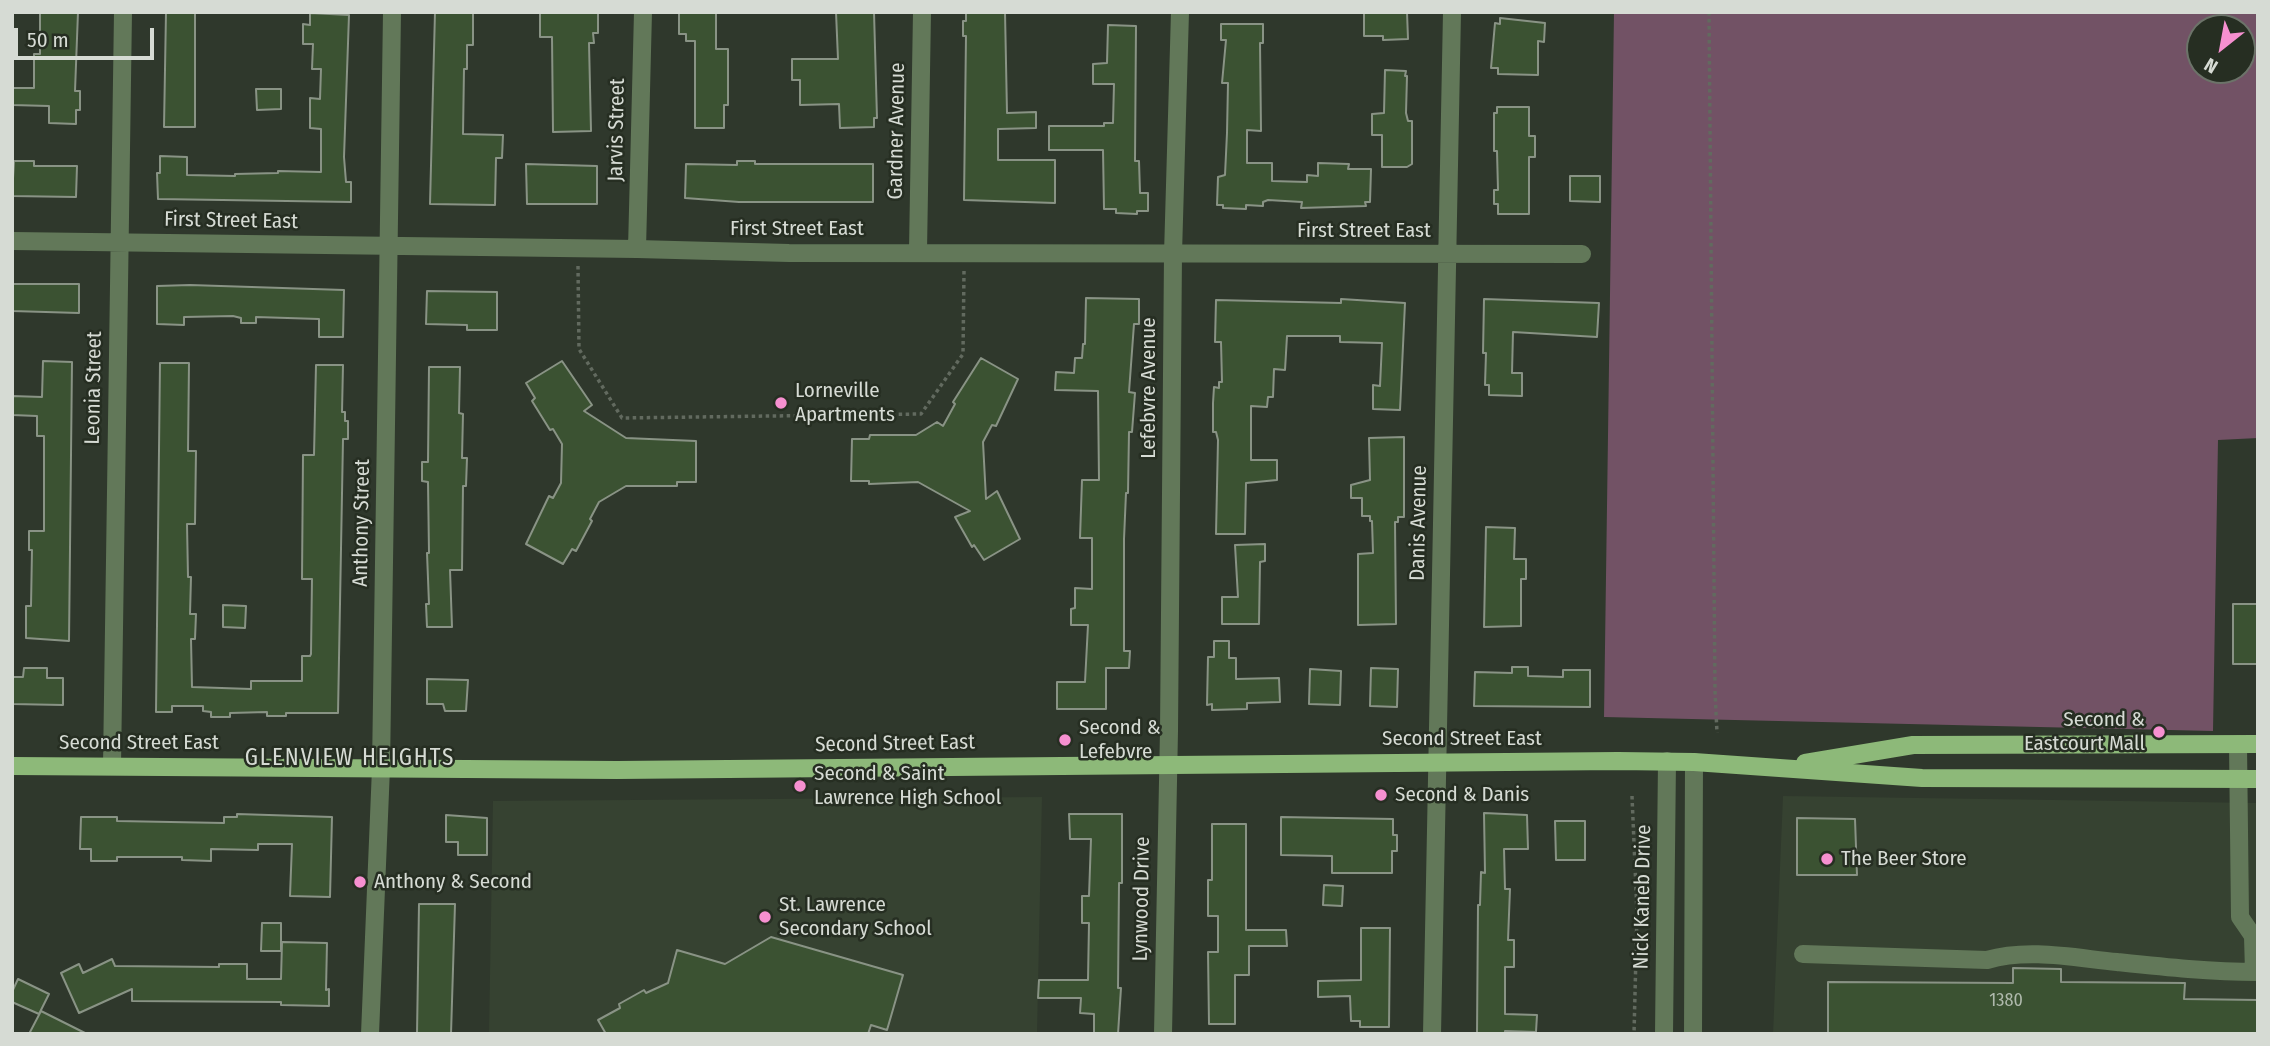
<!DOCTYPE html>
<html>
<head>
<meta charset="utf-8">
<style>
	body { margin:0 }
	#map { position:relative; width:2270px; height:1046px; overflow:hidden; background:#2f382c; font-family:"Fira Sans Condensed",sans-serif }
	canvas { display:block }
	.frame { position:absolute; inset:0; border:14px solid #d6dbd4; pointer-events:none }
	.north { position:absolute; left:2186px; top:14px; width:70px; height:70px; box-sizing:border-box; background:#262e22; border:2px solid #6c7369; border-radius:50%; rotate:211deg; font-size:19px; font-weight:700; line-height:28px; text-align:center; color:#d6dbd4 }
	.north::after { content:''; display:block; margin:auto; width:24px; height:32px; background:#f690d0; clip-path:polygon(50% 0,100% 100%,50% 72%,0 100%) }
	.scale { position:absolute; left:14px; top:28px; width:140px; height:32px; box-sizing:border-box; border:4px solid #d6dbd4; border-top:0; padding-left:9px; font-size:21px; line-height:24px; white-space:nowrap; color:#d6dbd4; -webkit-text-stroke:5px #262e22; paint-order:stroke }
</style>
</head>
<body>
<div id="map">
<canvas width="2270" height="1046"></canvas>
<div class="frame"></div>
<div class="north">N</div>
<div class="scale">50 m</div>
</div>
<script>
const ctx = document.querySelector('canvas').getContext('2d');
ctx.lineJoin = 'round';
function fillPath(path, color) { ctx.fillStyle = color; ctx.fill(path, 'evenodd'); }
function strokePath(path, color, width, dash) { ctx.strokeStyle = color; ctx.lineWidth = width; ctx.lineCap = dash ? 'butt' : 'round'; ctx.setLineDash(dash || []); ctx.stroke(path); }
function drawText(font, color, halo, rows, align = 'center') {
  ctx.font = font + ' "Fira Sans Condensed",sans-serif'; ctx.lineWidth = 5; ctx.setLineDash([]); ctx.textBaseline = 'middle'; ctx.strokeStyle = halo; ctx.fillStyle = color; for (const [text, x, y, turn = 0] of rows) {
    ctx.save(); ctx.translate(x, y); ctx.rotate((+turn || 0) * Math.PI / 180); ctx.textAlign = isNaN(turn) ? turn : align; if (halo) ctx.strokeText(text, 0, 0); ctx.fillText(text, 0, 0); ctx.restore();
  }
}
fillPath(new Path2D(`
	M1783,796l475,7v231h-485z
	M1042,797l-5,237h-548l4,-233z`), '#364231');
fillPath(new Path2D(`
	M1614,12h644v426l-40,2 -5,291 -609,-14zM2200,28h42v42h-42z`), '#725265');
const building = new Path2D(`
	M40,12h38l-3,79h5v19h-4v14l-27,-1v-17l-37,-1v-17h22v-34h6z
	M166,12h29v115h-31z
	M435,12h38v33h-6v24h-3l-1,65 40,1 -1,23h-6l-1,47 -65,-1z
	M540,12h58v21h-5l1,10h-5l2,88 -38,1 -1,-95h-12z
	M679,12h37v37h12v56h-4v23h-29v-87h-9v-7h-7z
	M836,12h38l3,106h-3v9l-34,1 -1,-24 -39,1v-25h-8v-21h46z
	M966,12h39l2,101 29,-1v16l-38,1v31h57v43l-91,-3 2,-164h-3v-15h3z
	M1364,12h43l1,27 -25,1v-4h-19z
	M310,13l39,2 -5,142 2,25h5v20l-193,-3 -1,-26h3v-17l27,1v18l48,1v-2l43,-1v-2l43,1v-43l-11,-1v-30l10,1 1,-30h-9l1,-25h-10v-20l7,1z
	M1500,18l45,5 -1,19 -6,-1v34l-40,-1v-6h-7l4,-45 5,1z
	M1221,24h42v19h-3l1,88 -14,-1v33h25v18l35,1v-7l11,1v-13l31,1 -1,5h23l-1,33h-5l1,4 -65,2 1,-6 -34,-2 -5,2v4l-17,-1v4l-23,-1v-3h-6l1,-28 7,-2 2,-42 1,-50h-6l4,-43h-5z
	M1108,25l28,1 -1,135h4l1,32h8v18h-11v3l-21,-1v-4h-12l-1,-59h-54v-24h55v-3h9l1,-39h-21v-20l14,-1z
	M1385,70l21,1 -1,5h2l-1,37 2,8h4v43l-5,3h-25v-32h-10v-21l12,-1z
	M256,89h25v20l-24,1z
	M1497,107h32v29h6v21h-6v57h-31v-10h-4v-14h4l-1,-39h-3v-38h3z
	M14,161h20v5h43l-1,31 -64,-1z
	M737,161h18v3h118v38h-134l-54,-4 1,-34 51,1z
	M526,164l71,2v38h-70z
	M1570,176h30v26l-30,-1z
	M12,284h67v29l-67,-2z
	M190,285l154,5 -1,47h-24v-18l-63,-2v6h-15v-5l-8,-2 -49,1v8l-27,-1v-38z
	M427,291l70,1v38h-30v-5l-41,-1z
	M1086,298l53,1v25h-5l-5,68 6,1 -3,39h-3l-1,61h-2l-2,46v112h6l-1,17h-23v41h-49v-27h28l3,-57h-17v-16l4,-1v-20l17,1v-51h-12l2,-58h17l-1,-89 -43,-1 1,-18 18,1 1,-15h7l1,-14h2z
	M1341,299l64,4 -5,107 -27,-1v-24l7,1 2,-43 -42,-1v-6h-53l-2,34 -11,-1 -1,28h-5l-1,10 -16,-1v54h26v20l-31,3 -1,51h-29l2,-94 -2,-8h-3v-29l1,-16 5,1v-6h3l-1,-40h-6l1,-42 125,3z
	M1484,299l115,4 -2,34 -84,-5 -1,41h10v23l-33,-1v-10h-4l1,-32h-3z
	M981,358l37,21 -22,47 -4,-1 -9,17 3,57 11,-8 23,48 -36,21 -10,-15 -2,2 -17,-30 15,-6 -52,-29 -49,2v-3h-18l1,-42h17l1,-4h46l21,-13 6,4 12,-22 -2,-2z
	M43,361l29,1 -3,279 -43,-3v-32h5l1,-56h-3v-19h15v-95h-7v-20l-25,-1v-19l30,1z
	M562,361l30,44 -8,6 42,27 70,3v41h-19v4h-51l-27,16 -9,17 2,2 -16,30 -4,-2 -9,15 -37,-20 23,-48 4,2 8,-15 1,-39 -9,-15 -3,1 -18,-29 3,-3 -9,-15z
	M160,363h29l-1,88h8l-1,73h-8l1,53h3l-1,37h6l-1,25h-4l1,48 59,2v-8h51v-25h8l1,-2 1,-75h-10l1,-124h11l2,-90h27l-1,47h3v9h3v18h-5l-5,274h-52v3h-19v-4l-37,1v4h-19v-5l-8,-1v-5h-31v6h-16z
	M429,367h31l-1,46 4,1 -1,44h5l-1,28h-3l-1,84h-12l2,57h-25l-1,-23h3l-2,-51h2l-1,-71 -6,-1v-19h6z
	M1404,437v80h-6v5h-3l1,102 -38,1v-71l15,-1 -1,-32h-2v-5h-8v-18h-11v-13l19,-5 -1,-42z
	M1486,527l29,1 -1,31h12v20h-5v47l-37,1z
	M1265,544v17l-5,1 -1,62h-37v-27h16l-3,-52z
	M2233,604h25v60h-25z
	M223,605l23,1 -1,22 -22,-1z
	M1214,641h15v17h7v21l43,-1 1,24 -33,1v6l-35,1v-6l-5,1 1,-48h6z
	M1512,667h16v9l35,1v-7h27v37l-116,-1 1,-34 37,1z
	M24,668h23v10h16v27l-51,-1v-27h11z
	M1371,668l27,1 -1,38 -27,-1z
	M1310,669l31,2 -1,34 -31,-1z
	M427,679l41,1 -2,31h-21l-2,-7h-16z
	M1484,813l43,2 1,34h-24l1,40h5l-2,51h6v27h-9v47l32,1 -1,17 -31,-1v3h-28l1,-129h2l1,-33 4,1z
	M237,814l95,3 -2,80 -40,-1 2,-52h-34v6l-47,-1v12l-29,-1v-3h-65v4h-26v-12h-11l1,-32h36v4l107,2v-6h13z
	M1069,814h53v69h-3l-1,105h3l-3,46h-24v-20l-14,-1 1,-15h-43l1,-18h49l1,-57h-7v-27h7l2,-57h-21z
	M446,815l41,3v37h-29v-13h-12z
	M1281,817l112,2v16h4v16h-5v22h-60v-17l-51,-1z
	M1797,818l58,1 2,56h-60z
	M1555,821h30v39h-29z
	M1212,824h34v106h40l1,16h-38v29h-14v49h-26l-1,-72h10v-36h-10v-36h4z
	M1324,885l19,1 -1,20 -19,-1z
	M419,904h36l-4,130h-34z
	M262,923h19v28h-20z
	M1361,928h29l-1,99h-29v-6h-9l-1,-25 -32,1v-16l43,-1z
	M771,937l132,38 -16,55 -16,-5 -3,9h-262l-8,-14 22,-12 -1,-4 25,-14 2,3 22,-10 9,-33 48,14z
	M282,942l45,1 -1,47 3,-1v17l-48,-1v-3l-149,-1v-12l-53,24 -18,-40 18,-9 4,9 29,-14 3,7 104,1v-3h28v15h34z
	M2013,968l48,1v13l124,1 -1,16 74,1v34h-430v-52l185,1z
	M18,979l31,15 -10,20 -27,-12v-10z
	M41,1011l46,23h-58z`);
fillPath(building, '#3b5232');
strokePath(building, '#899385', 2);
strokePath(new Path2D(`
	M1709,12l6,679 2,42
	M578,266l1,83 43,69 299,-4 42,-60 1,-83
	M1632,796l5,117 -3,121`), '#626a5f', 3.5, [3.5, 3.5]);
strokePath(new Path2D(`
	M12,241l625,8 152,4 793,1
	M637,249l6,-237
	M918,251l4,-239
	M2238,744l2,173 13,19 1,36
	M112,765l11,-753
	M1803,954l184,6c41,-12 88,-2 130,2 47,5 93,10 141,10
	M370,1034l11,-266 11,-756
	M1163,1034l6,-303 4,-477 7,-242
	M1432,1034l20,-1022
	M1664,1034l3,-273
	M1693,1034l1,-272`), '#627859', 18);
strokePath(new Path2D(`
	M1805,763l108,-18 345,-1
	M12,766l605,4 1001,-9 76,1 228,16 336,1`), '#8db979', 18);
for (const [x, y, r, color] of [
	[781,403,7,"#f690d0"],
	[2159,732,7,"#f690d0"],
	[1065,740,7,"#f690d0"],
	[800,786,7,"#f690d0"],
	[1381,795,7,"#f690d0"],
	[1827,859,7,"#f690d0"],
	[360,882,7,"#f690d0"],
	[765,917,7,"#f690d0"]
]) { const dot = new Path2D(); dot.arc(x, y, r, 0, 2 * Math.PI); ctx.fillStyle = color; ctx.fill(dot); strokePath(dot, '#262e22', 2.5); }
drawText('18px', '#afb9ac', null, [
	["1380",2006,1001]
]);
drawText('21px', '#d6dbd4', '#262e22', [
	["Jarvis Street",617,130,-89],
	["Gardner Avenue",897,131,-89],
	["First Street East",231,221,1],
	["First Street East",797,229],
	["First Street East",1364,231],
	["Leonia Street",94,388,-89],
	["Lefebvre Avenue",1149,388,-90],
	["Anthony Street",362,523,-89],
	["Danis Avenue",1419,523,-89],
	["Second Street East",1462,739],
	["Second Street East",139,743],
	["Second Street East",895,744,-1],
	["Nick Kaneb Drive",1643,897,-89],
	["Lynwood Drive",1142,899,-89]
]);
drawText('21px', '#d6dbd4', '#262e22', [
	["Lorneville",795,391],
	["Apartments",795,415],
	["Second &",2145,720,"right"],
	["Eastcourt Mall",2145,744,"right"],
	["Second &",1079,728],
	["Lefebvre",1079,752],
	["Second & Saint",814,774],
	["Lawrence High School",814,798],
	["Second & Danis",1395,795],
	["The Beer Store",1841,859],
	["Anthony & Second",374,882],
	["St. Lawrence",779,905],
	["Secondary School",779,929]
], 'left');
ctx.letterSpacing = '2px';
drawText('23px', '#d6dbd4', '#262e22', [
	["GLENVIEW HEIGHTS",350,759]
]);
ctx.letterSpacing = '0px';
</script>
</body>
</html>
